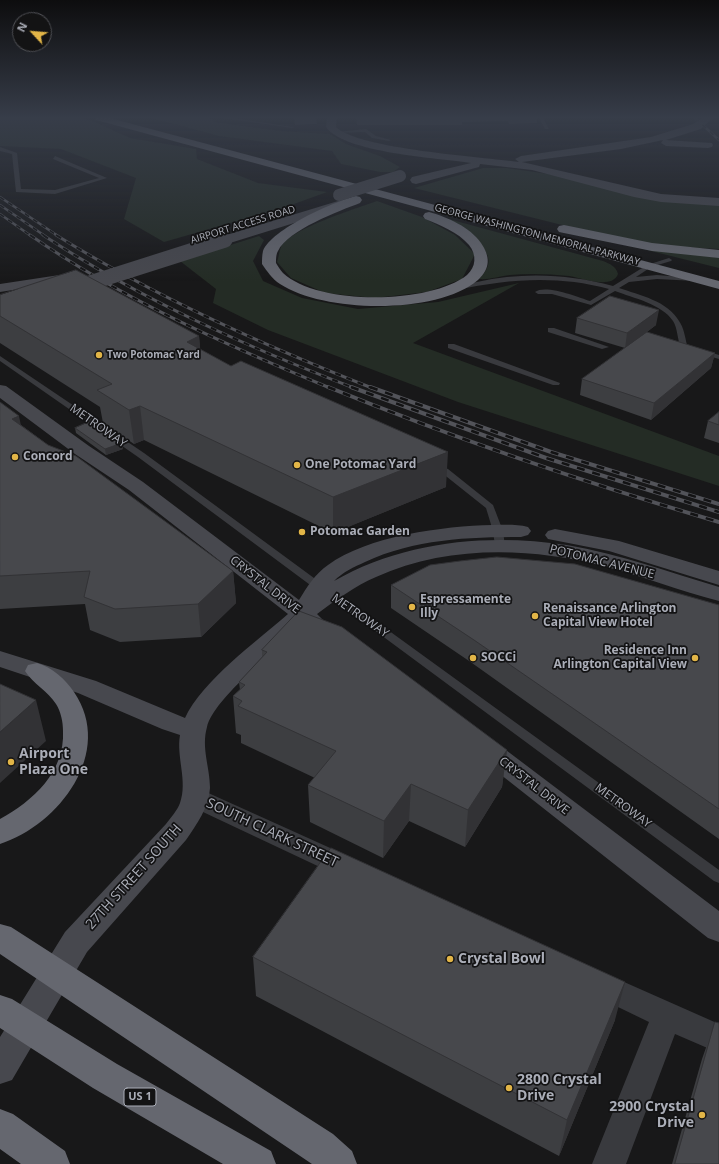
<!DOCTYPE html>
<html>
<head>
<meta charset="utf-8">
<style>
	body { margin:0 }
	#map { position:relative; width:719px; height:1164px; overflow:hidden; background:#181819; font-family:"Open Sans",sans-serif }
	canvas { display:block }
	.north { position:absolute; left:12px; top:12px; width:40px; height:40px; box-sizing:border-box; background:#131314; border:1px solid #505156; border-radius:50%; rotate:296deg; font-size:11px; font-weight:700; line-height:16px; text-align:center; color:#abaeb8 }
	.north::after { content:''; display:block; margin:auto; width:14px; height:18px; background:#e2b547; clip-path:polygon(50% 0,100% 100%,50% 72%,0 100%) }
</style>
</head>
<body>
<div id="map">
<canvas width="719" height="1164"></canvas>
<div class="north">N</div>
</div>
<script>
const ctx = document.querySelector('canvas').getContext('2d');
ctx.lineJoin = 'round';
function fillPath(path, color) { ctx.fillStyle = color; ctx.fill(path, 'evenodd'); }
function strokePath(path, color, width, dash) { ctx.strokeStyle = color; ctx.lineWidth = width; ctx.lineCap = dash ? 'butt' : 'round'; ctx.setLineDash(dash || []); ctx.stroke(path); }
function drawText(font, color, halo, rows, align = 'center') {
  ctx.font = font + ' "Open Sans",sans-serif'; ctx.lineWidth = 3.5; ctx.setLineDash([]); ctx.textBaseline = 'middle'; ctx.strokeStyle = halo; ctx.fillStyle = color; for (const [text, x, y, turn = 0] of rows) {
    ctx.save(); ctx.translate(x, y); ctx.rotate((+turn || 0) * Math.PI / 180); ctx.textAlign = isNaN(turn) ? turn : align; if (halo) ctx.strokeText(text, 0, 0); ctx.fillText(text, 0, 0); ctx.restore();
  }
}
fillPath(new Path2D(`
	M0,118h82l13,4 35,16 66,11 1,10 61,24 69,9 -44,16 -119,34 -40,-23 12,-41 -75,-29 -61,-3z
	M152,118h56l5,1 1,3 68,9 48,3 16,10 34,12 20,11 -7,5h-13l-39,-8 -9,-13 -113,-15z
	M483,168h24l55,8 76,21 81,7v45l-56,-3 -81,-16 -168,-42z
	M377,201l45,16 33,18 20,19 -13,25 -35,13 -52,6 -50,-5 -34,-15 -14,-16c2,-5 2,-11 4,-15 8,-18 77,-39 96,-46z
	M445,218l158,43c7,3 13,5 15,13 -6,16 -36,4 -49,2 -19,-2 -39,-3 -59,-1 -10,1 -21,5 -31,4 3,-3 6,-7 8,-11 10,-20 -28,-40 -42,-50z
	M259,236l5,4 -11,21 10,20 39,17 56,11 80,-7 81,-19 -106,60 306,113v30l-261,-84 -190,-72 -55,-27 3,-14 -36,-28z
	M623,244l96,12v12z`), '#242c25');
fillPath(new Path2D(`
	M223,118h9l62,9 -2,1z
	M539,118h4l6,11h-4z
	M366,129l10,7 15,4 -2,1 -17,-3 -7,-6 -27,1 -2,-1z
	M0,147l17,6 4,36 34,1 44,-12 -46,-19 2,-3 52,22 -52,16 -39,-2 -4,-38 -12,-3z
	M669,258l3,2 -1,1 -20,6 -15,10 21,-2 37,3 3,2 -1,1 -39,-2 -28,3 -10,6c20,7 49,13 60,33 5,7 6,16 8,24l32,10v4l-38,-11c-4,-9 -3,-19 -8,-27 -11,-17 -40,-23 -58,-30l-24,14 -39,-11h-14l-3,-2c10,-8 43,5 55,9l19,-12c-52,-14 -101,-10 -152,1l-3,-2c5,-4 16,-5 23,-6 46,-10 91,-8 136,4l34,-21z
	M548,328h6l55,19 -7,2 -54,-17z
	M448,344h6l106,39 -1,2h-6l-105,-37z
	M0,356l144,97 189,139 37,25 349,253v13l-5,-2 -352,-260 -37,-25 -187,-139 -138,-96z
	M436,464l12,5 45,36 10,26 2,15 -2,2h-6l-2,-2 -2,-15 -7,-23 -44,-35 -10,-6z`), '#393a3e');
fillPath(new Path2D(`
	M195,787l164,74 4,8 -4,8 -9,3 -9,-3 -155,-73 -3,-7 3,-7z
	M597,970l122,54v29l-44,-19 -49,130h-34l57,-142 -62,-30 -5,-9 5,-9z`), '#393a3e');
fillPath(new Path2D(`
	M327,118h10l-1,9c22,22 147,30 183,35l-4,-3 6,-3 130,-19 42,-13 9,-6h11l-12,11 -35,11 46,3 1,2 -1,2 -4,1 -42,-2 -5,-3 2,-3 -42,9 -99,13 139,32 58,4v8l-58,-4 -27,-5 -102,-27 -52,-6 -1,3 -63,17 -4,-1 -2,-3 2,-3 59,-14c-32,-5 -127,-10 -145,-36z
	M348,198l6,4 -2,3 -122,38h-10l-2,-3 2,-3z
	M66,274l5,1 2,3 -2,3 -71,11v-8z
	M0,385l6,1 83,60 54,36 156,118c8,-13 16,-26 29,-35 39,-29 116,-39 164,-40 12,0 25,-1 36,2l3,4 -3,4 -7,2c-53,0 -107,2 -156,25 -11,5 -22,10 -31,19 69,-40 155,-48 233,-36 52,9 102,27 152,42v14c-39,-10 -77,-25 -116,-35 -73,-19 -157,-21 -227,11 -21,9 -40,23 -59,37l8,8 -4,5 -8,2 -10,-3c-24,21 -89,72 -96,101 -6,21 3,40 3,61 -1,19 -13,36 -24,52l-99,112 -75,128 -12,4v-47l65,-105 101,-108c5,-7 11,-13 14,-21 8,-22 -4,-46 0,-68l-18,-6 -84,-36 -78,-26v-16l96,30 89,37c17,-37 72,-77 103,-104l-159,-124 -54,-36 -75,-56z
	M555,529l64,12 100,30v14l-110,-34 -61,-12 -3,-4 3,-4z
	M481,735l9,3 229,173v31l-11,-4 -236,-186 -4,-7 4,-7z`), '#47484e');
fillPath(new Path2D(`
	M95,118h15l609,163v8l-623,-169z
	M356,196l4,1 2,3 -2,3c-21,8 -72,27 -82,48 -2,3 -2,9 -2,12 2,3 4,7 7,10 35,33 148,31 184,2 9,-8 10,-20 2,-30 -11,-13 -29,-20 -44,-26l-2,-3 2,-3 4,-1c18,5 41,15 52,31 9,13 10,25 -3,37 -41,35 -154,33 -198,4 -8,-5 -13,-13 -18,-20 0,-4 0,-9 1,-13 9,-22 70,-49 93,-55z
	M564,225l88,18 67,7v8l-67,-7 -93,-19 -2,-3 2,-3z
	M37,663c15,4 29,17 37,29 41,60 -15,133 -74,152v-25c33,-18 65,-47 63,-88 0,-9 -2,-19 -7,-27 -8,-13 -23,-20 -31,-33l3,-6z
	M0,924l11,3 322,207 19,17 5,13h-45l-312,-210z
	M0,995l12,4 105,65 154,87 5,13h-53l-130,-76 -93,-60z
	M0,1109l13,5 52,37 5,13h-49l-21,-15z`), '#65676f');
const railFar2 = new Path2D(`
	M695,118l24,22
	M0,197l58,39
	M0,205l45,31
	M0,214l31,22`);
const railFar1 = new Path2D(`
	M30,235c92,64 196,110 300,153
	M43,235c97,64 202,111 311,153
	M56,235c100,62 207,110 316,153`);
const rail = new Path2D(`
	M328,387c128,52 258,96 391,135
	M351,387l195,71 173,54
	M370,387l181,65 168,52`);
strokePath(railFar2, '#525359', 2.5);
strokePath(railFar1, '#525359', 3);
strokePath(rail, '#525359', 4);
strokePath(railFar2, '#131314', 1.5, [5]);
strokePath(railFar1, '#131314', 2, [6]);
strokePath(rail, '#131314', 2.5, [8]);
strokePath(new Path2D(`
	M339,195l61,-19`), '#47484e', 12);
strokePath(new Path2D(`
	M68,290l157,-50`), '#47484e', 15);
fillPath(new Path2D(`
	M294,118h22l1,6 -22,1z
	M356,118h181v5l-28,1 -1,-3 -46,1v3h-105z
	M0,295l199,41 1,13 246,138 -113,46 -189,-93 -10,4 -31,-21 -3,-16 -100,-64z
	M577,318l79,7 -20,15 79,13 -4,15 -60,52 -71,-25 2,-16 43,-31 -50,-15z
	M0,402l21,23 27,20 185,126 3,32 -35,34 -81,5 -30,-12 -5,-26 -85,5z
	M719,412v31l-15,-5 4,-17z
	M75,428l48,21 -17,6 -30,-22z
	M391,585l328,20v234l-247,-176 -81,-55z
	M262,650l245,100 -5,37 -37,60 -56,-26 -26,37 -73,-36 -2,-37 7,-7 -74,-35v-8l-5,-2 -3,-37 7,-6 -1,-8 23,-25z
	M253,957l362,63 -56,136 -303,-160z
	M715,1022l4,142h-47l30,-105z`), '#3d3e41');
fillPath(new Path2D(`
	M659,310l-3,15 -31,24 2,-16z
	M199,336l3,32 -15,-26z
	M715,353l-4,15 -60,52 3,-17z
	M140,406l4,34 -10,4 -5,-34z
	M19,416l6,29 -13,-26z
	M122,443l1,6 -17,6 -1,-6z
	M448,452l-2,35 -113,46v-36z
	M233,571l3,32 -35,34 -3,-33z
	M36,700l10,41 -46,42v-51z
	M507,750l-5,37 -37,60 3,-37z
	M411,784l-2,37 -26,37 1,-37z
	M625,982l-10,38 -56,136 8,-36z`), '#323235');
const building = new Path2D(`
	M76,270l123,66 -12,6 44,24 10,-5 2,1 205,90 -115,45 -193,-91 -11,4 -32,-20 15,-6 -112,-68v-21z
	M610,296l49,14 -32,23 -50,-15z
	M647,332l68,21 -61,50 -72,-24z
	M0,402l19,14 -7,3 36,26 28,11 157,115 -35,33 -83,5 -31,-12 6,-26 -90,5z
	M719,412v13l-11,-4z
	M91,421l31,22 -17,6 -30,-21z
	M497,557l78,7 144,41v204l-245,-169 -83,-55 39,-20 30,-4z
	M299,611l43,16 165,123 -39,60 -57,-26 -27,37 -76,-36 28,-34 -98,-45 4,-5 -9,-5 12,-11 -6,-3 28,-30 -5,-2z
	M0,684l36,16 -36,32z
	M331,848l294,134 -58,138 -314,-163z
	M715,1022l4,1v141h-44z`);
fillPath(building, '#47484c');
strokePath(building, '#323235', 1);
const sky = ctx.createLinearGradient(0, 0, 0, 281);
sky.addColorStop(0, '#0d0d0e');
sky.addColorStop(0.42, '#373d49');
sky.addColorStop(1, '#373d4900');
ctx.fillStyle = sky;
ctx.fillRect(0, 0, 719, 281);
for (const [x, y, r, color] of [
	[99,355,4,"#e2b547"],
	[15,457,4,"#e2b547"],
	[297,465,4,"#e2b547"],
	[302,532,4,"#e2b547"],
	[412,607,4,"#e2b547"],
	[535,616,4,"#e2b547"],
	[473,658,4,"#e2b547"],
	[695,658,4,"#e2b547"],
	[11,762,4,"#e2b547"],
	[450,959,4,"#e2b547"],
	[509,1088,4,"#e2b547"],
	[702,1115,4,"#e2b547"]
]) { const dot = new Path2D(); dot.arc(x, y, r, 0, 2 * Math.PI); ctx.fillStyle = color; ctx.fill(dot); strokePath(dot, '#131314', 1.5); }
drawText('10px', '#abaeb8', '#131314', [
	["AIRPORT ACCESS ROAD",243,225,-17],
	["GEORGE WASHINGTON MEMORIAL PARKWAY",537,235,15]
]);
drawText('bold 10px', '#abaeb8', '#131314', [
	["Two Potomac Yard",107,355]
], 'left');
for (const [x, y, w] of [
	[140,1097,32]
]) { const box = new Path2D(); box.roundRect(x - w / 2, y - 9, w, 18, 3); ctx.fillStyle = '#131314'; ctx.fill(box); strokePath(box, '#abaeb8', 1); }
drawText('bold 11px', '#abaeb8', null, [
	["US 1",140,1097]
]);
drawText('12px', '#abaeb8', '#131314', [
	["METROWAY",98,426,35],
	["POTOMAC AVENUE",602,562,14],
	["CRYSTAL DRIVE",265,585,38],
	["METROWAY",360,616,35],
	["CRYSTAL DRIVE",534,786,38],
	["METROWAY",623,806,36]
]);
drawText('bold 12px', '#abaeb8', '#131314', [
	["Concord",23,457],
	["One Potomac Yard",305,465],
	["Potomac Garden",310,532],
	["Espressamente",420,600],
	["Illy",420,614],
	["Renaissance Arlington",543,609],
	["Capital View Hotel",543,623],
	["Residence Inn",687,651,"right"],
	["Arlington Capital View",687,665,"right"],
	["SOCCi",481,658]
], 'left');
drawText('bold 14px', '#abaeb8', '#131314', [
	["Airport",19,754],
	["Plaza One",19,770],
	["Crystal Bowl",458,959],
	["2800 Crystal",517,1080],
	["Drive",517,1096],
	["2900 Crystal",694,1107,"right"],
	["Drive",694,1123,"right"]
], 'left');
drawText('14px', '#abaeb8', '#131314', [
	["SOUTH CLARK STREET",272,833,25],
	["27TH STREET SOUTH",134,877,-48]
]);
</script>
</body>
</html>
